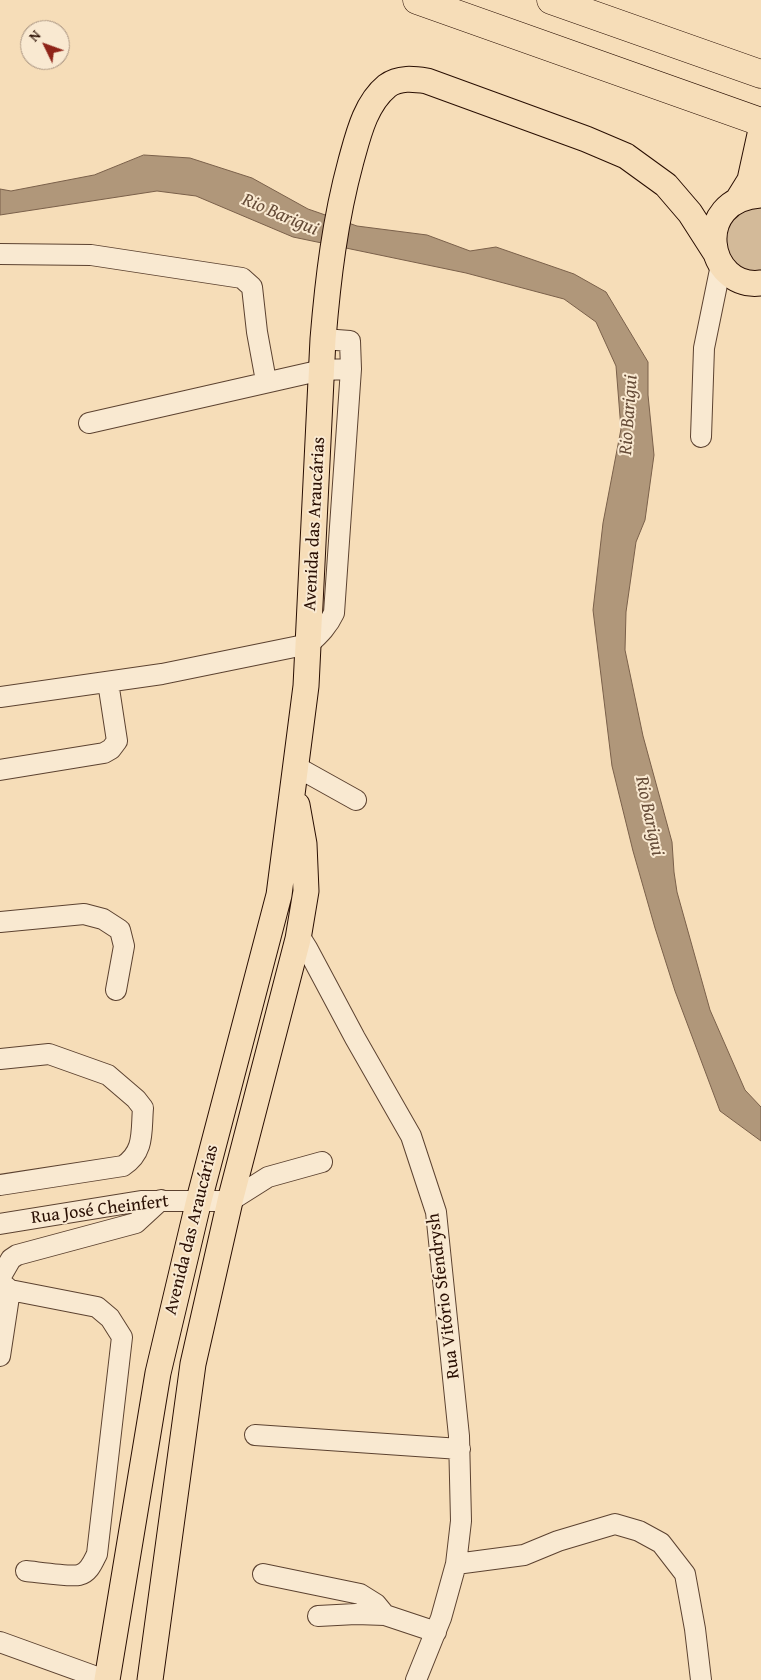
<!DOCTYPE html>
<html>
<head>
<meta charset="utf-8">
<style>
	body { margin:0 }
	#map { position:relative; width:761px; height:1680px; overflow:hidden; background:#f6ddb8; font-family:"Gentium Book Plus",serif }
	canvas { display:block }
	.north { position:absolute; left:20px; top:20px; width:50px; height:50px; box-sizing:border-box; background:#f9e9d1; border:1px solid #a6917e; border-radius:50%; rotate:312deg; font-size:14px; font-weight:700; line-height:20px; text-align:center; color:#290e02 }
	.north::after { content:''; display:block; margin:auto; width:18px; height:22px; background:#8f2418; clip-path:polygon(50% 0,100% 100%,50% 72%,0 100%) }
</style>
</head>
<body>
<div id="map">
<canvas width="761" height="1680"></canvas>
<div class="north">N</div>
</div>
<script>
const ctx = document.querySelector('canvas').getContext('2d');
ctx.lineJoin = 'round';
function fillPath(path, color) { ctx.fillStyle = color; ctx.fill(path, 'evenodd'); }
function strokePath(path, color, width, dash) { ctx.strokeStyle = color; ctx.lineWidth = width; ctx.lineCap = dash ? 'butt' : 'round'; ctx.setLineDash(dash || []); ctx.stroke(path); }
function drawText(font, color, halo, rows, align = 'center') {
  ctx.font = font + ' "Gentium Book Plus",serif'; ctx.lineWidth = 4; ctx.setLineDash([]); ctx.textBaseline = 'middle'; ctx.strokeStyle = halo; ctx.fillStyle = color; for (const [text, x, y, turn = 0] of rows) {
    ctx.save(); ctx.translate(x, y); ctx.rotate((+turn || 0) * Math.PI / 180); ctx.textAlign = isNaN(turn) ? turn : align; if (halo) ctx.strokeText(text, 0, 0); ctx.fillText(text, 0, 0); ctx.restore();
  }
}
fillPath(new Path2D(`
	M761,206v67h-3l-20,-7 -13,-17 1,-21 14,-17z`), '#d3ba99');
const water = new Path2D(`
	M144,155l46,3 62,20 56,31 49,17 70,9 43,16 26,-4 78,27 32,18 42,70v33l6,60 -9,65 -9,22 -10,70 -1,38 18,86 29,106 2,30 3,20 33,118 35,80 16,17v34l-41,-30 -45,-120 -20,-63 -22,-77 -21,-85 -19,-156 10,-87 18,-94 -5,-63 -20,-44 -32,-23 -98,-26 -173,-36 -97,-41 -39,-5 -157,24v-26l11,2 83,-16z`);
fillPath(water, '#b0977a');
strokePath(water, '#7a604a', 1);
const minor = new Path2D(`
	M0,254l91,1 151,23 10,9 5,45 9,49
	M89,423l233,-53 29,-1
	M701,437l3,-89 17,-83
	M0,697l162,-23 147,-30c11,-10 19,-18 25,-31l17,-244 -1,-28 -27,-2
	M295,766l61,34
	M0,770l104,-17 7,-4 6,-8 -9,-59
	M0,922l84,-8 19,5 17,11 4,16 -8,44
	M298,939l4,1 5,8 48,90 56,98 25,76 23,224 2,85 -5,43 -15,54 -25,62
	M0,1059l49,-5 59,21 28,24 7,9c-2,23 2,44 -20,58l-123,19
	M0,1224l141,-23h89l38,-24 54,-15
	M0,1356l10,-66
	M255,1435l205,14
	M456,1564l68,-9 34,-14 57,-17 24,7 22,12 24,31 10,55 6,51
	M26,1571c11,1 44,6 53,4 10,-2 14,-13 18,-21l25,-217 -12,-19 -13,-11 -87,-17 -6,-5 -4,-7 11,-19 6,-4 119,-32 25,-23
	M263,1574l97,20 16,10 9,11
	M318,1616l38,-2 29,1 51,17
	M0,1642l105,38`);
const major = new Path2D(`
	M761,195c-70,4 -55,95 0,88
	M737,201l13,-21 11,-50
	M107,1680l51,-307 41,-173 80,-305 27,-209 17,-347c5,-61 12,-119 28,-178 7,-25 14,-57 36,-75 12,-9 27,-7 40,-5l159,58 40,17 40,29 24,28 25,39
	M150,1680l43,-316 37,-163 68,-262 8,-48 -2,-47 -7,-39`);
const highway = new Path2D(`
	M417,0l344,122
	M551,0l210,74`);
strokePath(minor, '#5c4230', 22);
strokePath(major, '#290e02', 27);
strokePath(highway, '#290e02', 29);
strokePath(minor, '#f9e9d1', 20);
strokePath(major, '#f6ddb8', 25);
strokePath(highway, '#f6ddb8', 28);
drawText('18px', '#290e02', '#f9e9d1', [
	["Avenida das Araucárias",315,524,-87],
	["Rua José Cheinfert",100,1210,-7],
	["Avenida das Araucárias",192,1230,-76],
	["Rua Vitório Sfendrysh",444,1296,-97]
]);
drawText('italic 19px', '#664c38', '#f9e9d1', [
	["Rio Barigui",280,215,23],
	["Rio Barigui",629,415,-86],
	["Rio Barigui",649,816,78]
]);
</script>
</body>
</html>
